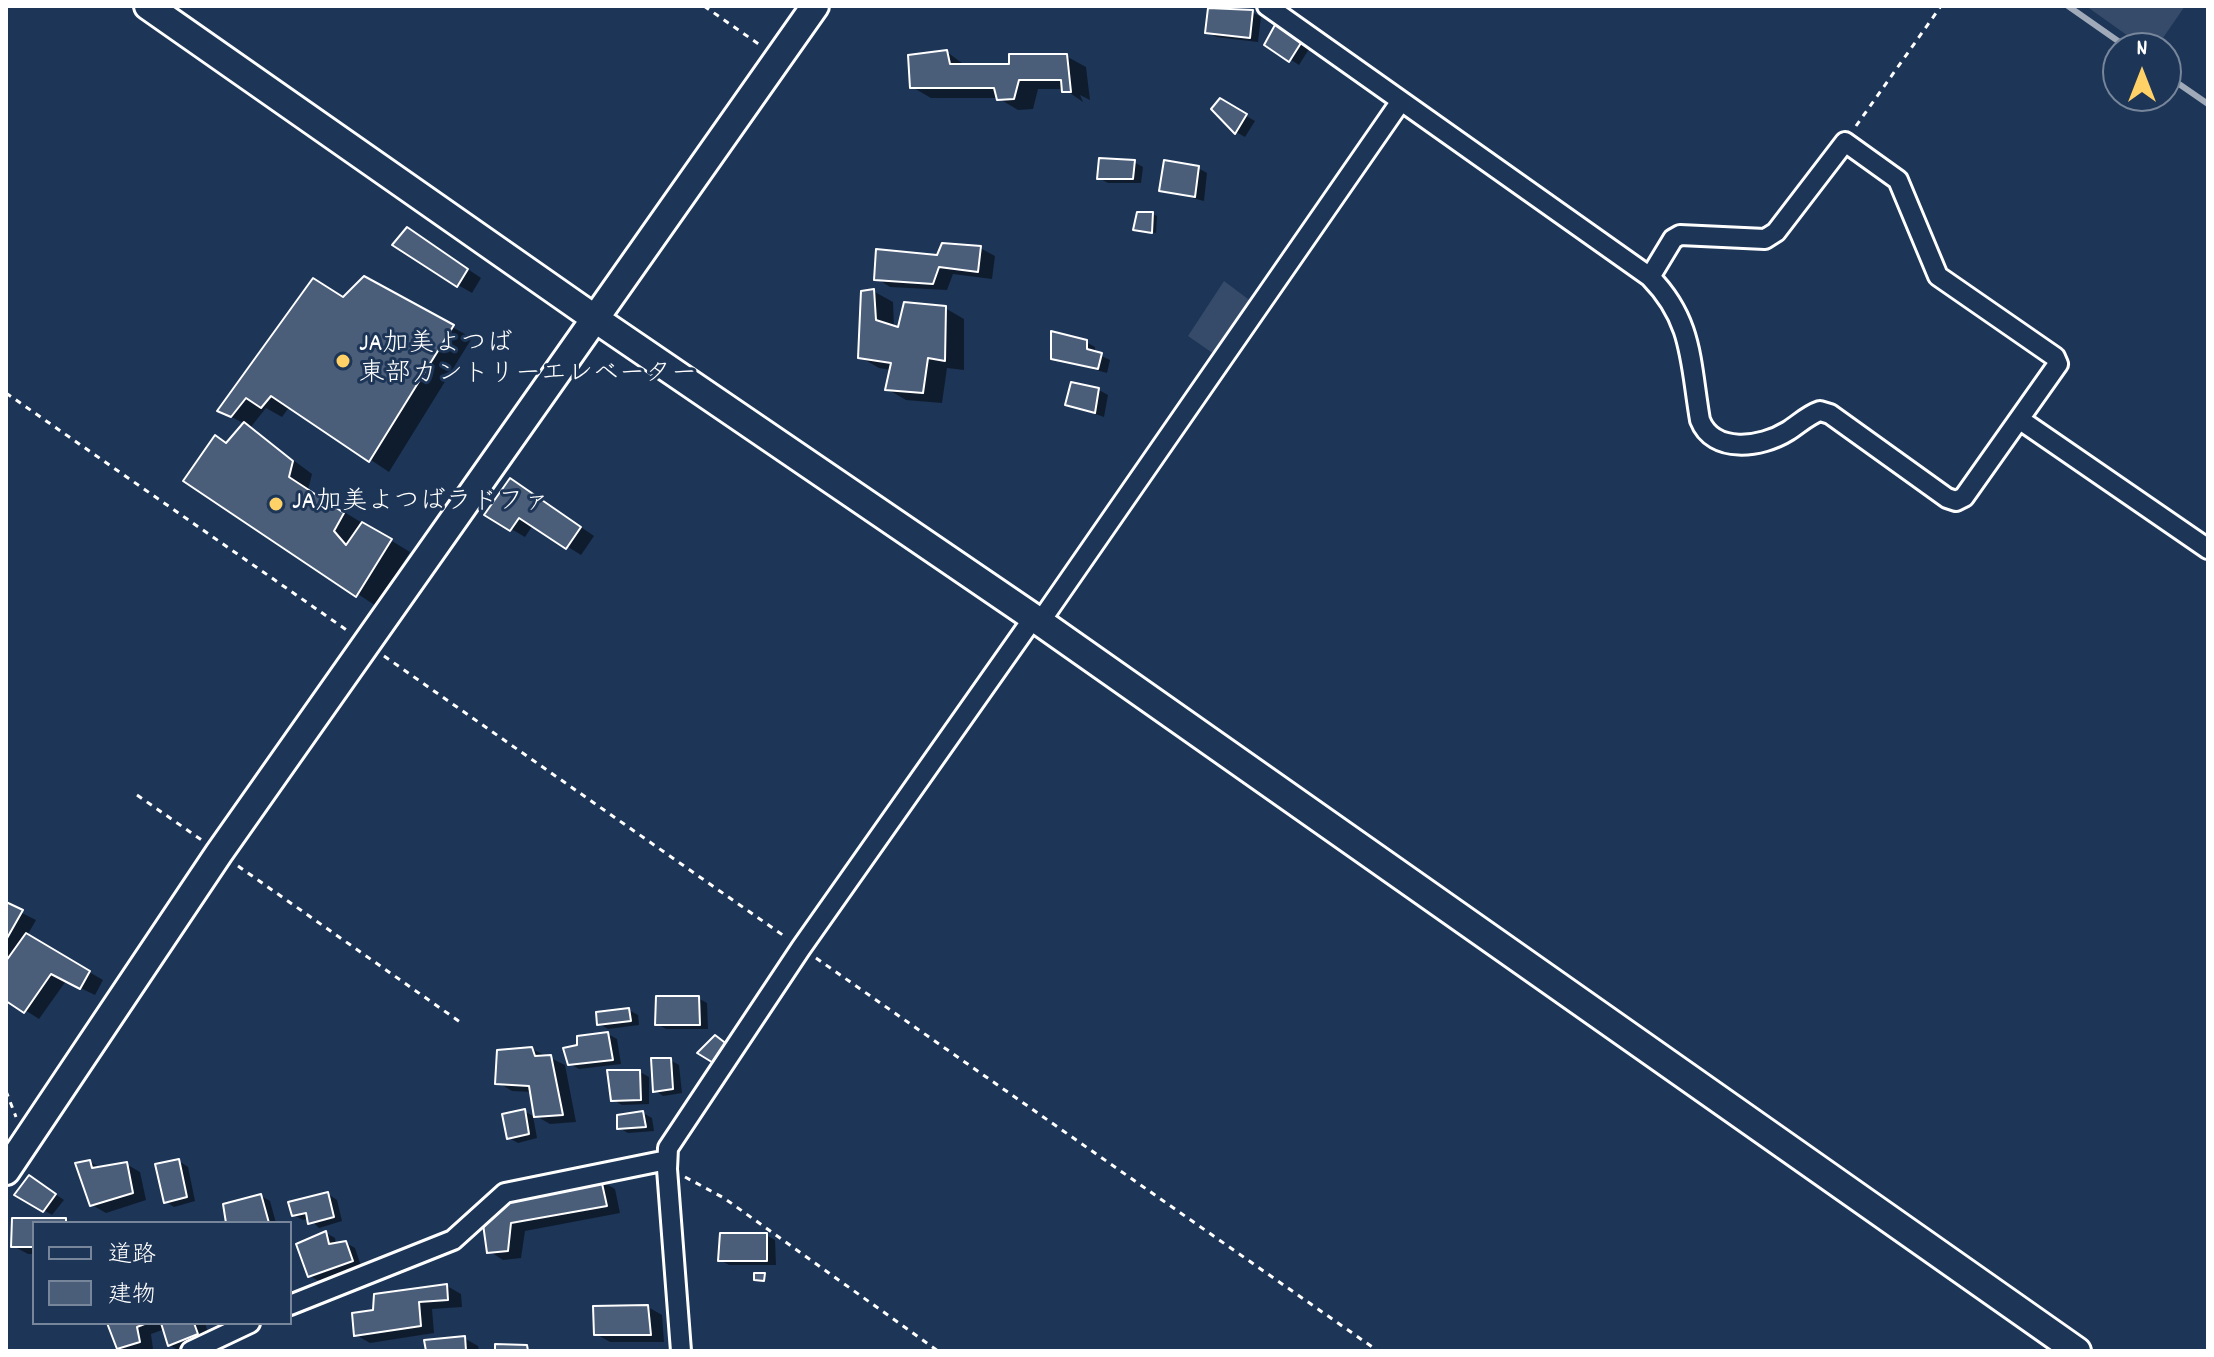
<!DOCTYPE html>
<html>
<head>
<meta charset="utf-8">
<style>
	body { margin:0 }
	#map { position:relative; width:2214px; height:1357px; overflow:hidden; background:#1d3557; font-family:Dekko,"Klee One",sans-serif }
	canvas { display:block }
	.frame { position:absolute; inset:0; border:8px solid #fff; pointer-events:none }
	.legend { position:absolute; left:32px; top:1221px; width:260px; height:104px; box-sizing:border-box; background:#1d3557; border:2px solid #77869a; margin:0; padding:10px 14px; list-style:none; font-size:24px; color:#fff }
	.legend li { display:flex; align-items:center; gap:16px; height:40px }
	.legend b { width:40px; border:2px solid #77869a }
	.north { position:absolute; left:2102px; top:32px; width:80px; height:80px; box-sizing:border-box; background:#1d3557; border:2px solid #77869a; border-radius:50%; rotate:0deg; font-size:22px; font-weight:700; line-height:32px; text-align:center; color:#fff }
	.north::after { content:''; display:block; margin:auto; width:28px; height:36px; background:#ffd166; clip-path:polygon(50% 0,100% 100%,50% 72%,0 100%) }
</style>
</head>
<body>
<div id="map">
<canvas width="2214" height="1357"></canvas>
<div class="frame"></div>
<ul class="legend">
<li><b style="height:10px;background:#1d3557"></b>道路</li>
<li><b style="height:22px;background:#4a5d79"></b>建物</li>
</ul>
<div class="north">N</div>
</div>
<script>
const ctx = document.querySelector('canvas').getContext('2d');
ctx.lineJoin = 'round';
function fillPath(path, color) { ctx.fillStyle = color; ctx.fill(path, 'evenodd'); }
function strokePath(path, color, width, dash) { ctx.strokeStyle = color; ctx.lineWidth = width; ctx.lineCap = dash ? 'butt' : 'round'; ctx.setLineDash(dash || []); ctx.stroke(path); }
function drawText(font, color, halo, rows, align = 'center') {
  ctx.font = font + ' Dekko,"Klee One",sans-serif'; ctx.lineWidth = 6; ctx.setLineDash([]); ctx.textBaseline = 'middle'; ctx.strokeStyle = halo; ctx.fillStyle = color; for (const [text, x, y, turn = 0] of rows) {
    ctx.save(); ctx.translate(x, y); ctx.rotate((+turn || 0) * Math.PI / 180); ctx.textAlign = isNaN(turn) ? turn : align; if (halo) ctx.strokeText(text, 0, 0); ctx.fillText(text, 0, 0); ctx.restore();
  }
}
fillPath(new Path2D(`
	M2086,6h99l-29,42h-11z
	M1224,281l28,21 -38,52 -26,-18z`), '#364b69');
fillPath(new Path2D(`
	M1252,12l9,5 -3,25 -42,-5 -9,-6z
	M1286,31l23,18 -10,16 -32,-21z
	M947,52l19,14h44l56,-10 20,11 4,33 -10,-5 3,7 -19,-13h-26l-5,20 -15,1 -20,-12h-67l-19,-11z
	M1220,101l35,20 -10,16 -9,-5z
	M1134,162l9,5 -2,16h-33l-9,-5z
	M1198,168l9,5 -3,28 -43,-11z
	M1153,214l4,2 -1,17 -20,-4z
	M422,238l59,40 -9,15 -14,-8z
	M980,248l15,8 -3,23 -39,-5 -6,16 -57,-3 -14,-9 62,-21z
	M364,278l108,60 -83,134 -99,-66 -8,11 -16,-9 -16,20 62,46 -4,16 102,62 -34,54 -190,-126 59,-56 -25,-13z
	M873,291l20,11 1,26 6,2 45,-22 19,11v51l-17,-2 -5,35 -36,-3 -19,-11 4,-19 -12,-2 -19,-11z
	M1086,342l9,5v6l15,7 -3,13 -54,-15z
	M1099,390l9,5 -4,22 -37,-13z
	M524,488l70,48 -13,19 -48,-30 -8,12 -38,-22z
	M6,905l30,15 -9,16 76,44 -8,15 -29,-14 -27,38 -33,-21z
	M698,998l9,5 1,26h-42l-9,-5z
	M629,1010l9,5 1,10 -31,4 -9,-5z
	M608,1034l9,5 4,25 -42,5 -9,-5z
	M532,1049l33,16 11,57 -26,2 -14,-8 -4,-24 -20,-1 -15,-9z
	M670,1060l9,5 3,28 -19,3 -8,-6z
	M640,1072l9,5v27l-27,1 -9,-5z
	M524,1111l9,5 4,22 -19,5 -9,-5z
	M643,1113l9,5 2,13 -26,2 -9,-5z
	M179,1161l9,6 7,34 -21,6 -9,-6z
	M90,1162l11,6 25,-4 14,8 6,28 -40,13 -14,-8z
	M601,1181l14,8 5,24 -95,18 -4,27 -18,2 -14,-9 -4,-27z
	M39,1183l25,17 -12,15 -35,-21z
	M328,1194l9,6 5,21 -23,7 -10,-10 -6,2 -9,-5z
	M261,1196l9,5 6,22h-48z
	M14,1220h51l6,3h-37v31h-6l-15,-8z
	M326,1233l9,5 1,7 10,-2 9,5 6,18 -42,15 -9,-5z
	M766,1235l9,5 1,25h-47l-9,-5z
	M447,1286l14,8 1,13 -30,2 2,24 -64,10 -14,-8 19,-23z
	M648,1307l14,8 2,27h-54l-14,-8z
	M109,1323h96l6,19 -31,9 -11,-6 -4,-16 -14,5 2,15 -29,2 -5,-3z
	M464,1338l14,8 1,5h-51z`), '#0007');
strokePath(new Path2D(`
	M2068,6l60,42
	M2166,75l42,29`), '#a0aab8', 6);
const building = new Path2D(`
	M1208,8l45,2 -3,28 -45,-5z
	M1276,23l25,20 -12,19 -25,-17z
	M947,50l3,14h59v-10h58l4,38h-9l-1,-12h-42l-5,19 -17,1 -3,-12h-84l-2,-33z
	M1220,98l27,16 -12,20 -24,-25z
	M1099,158l36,2 -2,19h-36z
	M1164,160l35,6 -4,31 -36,-6z
	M1137,212h16l-1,21 -19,-3z
	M407,227l61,42 -11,18 -65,-42z
	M942,243l39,3 -3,26 -39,-5 -6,17 -59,-4 2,-31 61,6z
	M364,276l90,49 -85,137 -98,-66 -10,12 -15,-10 -15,19 -14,-6 96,-133 30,19z
	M874,289l2,31 22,7 6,-25 42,4 -1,55 -17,-3 -5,35 -38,-3 6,-27 -33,-5 3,-67z
	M1051,331l36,9v9l15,4 -4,16 -47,-10z
	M1071,382l28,6 -4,25 -30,-8z
	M244,422l49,39 -4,16 55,36 -10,18 12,14 16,-23 30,17 -36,58 -173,-116 32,-46 11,8z
	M510,478l71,49 -15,22 -47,-31 -9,13 -26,-16z
	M6,902l17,8 -17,30z
	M26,933l64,38 -10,18 -29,-15 -27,39 -18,-12v-40z
	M656,996h43l1,29h-45z
	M629,1008l2,13 -34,4 -1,-13z
	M608,1032l5,28 -45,5 -5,-17 14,-3v-9z
	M715,1035l13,10 -13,19 -18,-11z
	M532,1047l3,9 16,-1 12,60 -29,2 -5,-31 -34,-2 2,-34z
	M651,1058h20l2,31 -20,3z
	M607,1070h33l1,30 -30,1z
	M525,1109l4,25 -22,5 -5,-25z
	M643,1111l3,16 -29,2v-14z
	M179,1159l8,38 -23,6 -9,-39z
	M90,1160l2,8 35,-6 6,31 -43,13 -15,-43z
	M29,1175l27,19 -13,18 -29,-17z
	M601,1179l6,27 -96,17 -3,28 -21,2 -4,-29 18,-25z
	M328,1192l6,25 -26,7 -2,-11 -14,3 -4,-14z
	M261,1194l8,29h-43l-3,-19z
	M12,1218h54v5h-32v24h-23z
	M326,1231l3,13 17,-3 7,20 -45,16 -12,-33z
	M720,1233h47v28h-49z
	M754,1273h11l-1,8 -10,-1z
	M447,1284l1,16 -29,2 2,24 -67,10 -2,-23 21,-3 1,-16z
	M648,1305l3,30h-57l-1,-29z
	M107,1323h40l-10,4 3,15 -23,7z
	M161,1323h33l4,11 -30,12z
	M465,1336l1,15h-40l-2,-11z
	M495,1344l32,1 1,6h-33z`);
fillPath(building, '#4a5d79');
strokePath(building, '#fff', 2);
const street = new Path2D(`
	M1267,6l383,271c43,44 40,84 50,143 13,34 61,28 88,11 11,-7 20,-16 32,-20l10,3 117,84 9,3 8,-4 94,-133 -3,-7 -117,-81 -40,-96 -53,-38 -69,90 -11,7 -85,-4 -7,4 -23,38
	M2019,419l189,130
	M1040,622l361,-521
	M290,1305l163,-65 52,-47 162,-33
	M191,1351l59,-28
	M681,1351l-14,-182 1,-21 133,-200 233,-331`);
const secondary = new Path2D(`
	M148,6l449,314 443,302 1037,729
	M6,1171l213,-318 596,-847`);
strokePath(street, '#fff', 24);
strokePath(secondary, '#fff', 32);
strokePath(new Path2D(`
	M704,6l56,39
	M1856,126l85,-120
	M6,393l342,238
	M384,656l403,282
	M137,795l66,46
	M238,866l222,156
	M816,958l562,393
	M6,1091l10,26
	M685,1177l39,21 214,153`), '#fff', 3, [6, 6]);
strokePath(street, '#1d3557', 18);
strokePath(secondary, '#1d3557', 26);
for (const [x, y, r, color] of [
	[343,361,8,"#ffd166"],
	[276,504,8,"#ffd166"]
]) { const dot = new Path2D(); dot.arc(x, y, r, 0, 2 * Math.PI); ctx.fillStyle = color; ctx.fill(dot); strokePath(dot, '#1d3557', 3); }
drawText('26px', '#fff', '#1d3557', [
	["JA加美よつば",359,346],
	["東部カントリーエレベーター",359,376],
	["JA加美よつばラドファ",292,504]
], 'left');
</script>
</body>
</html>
